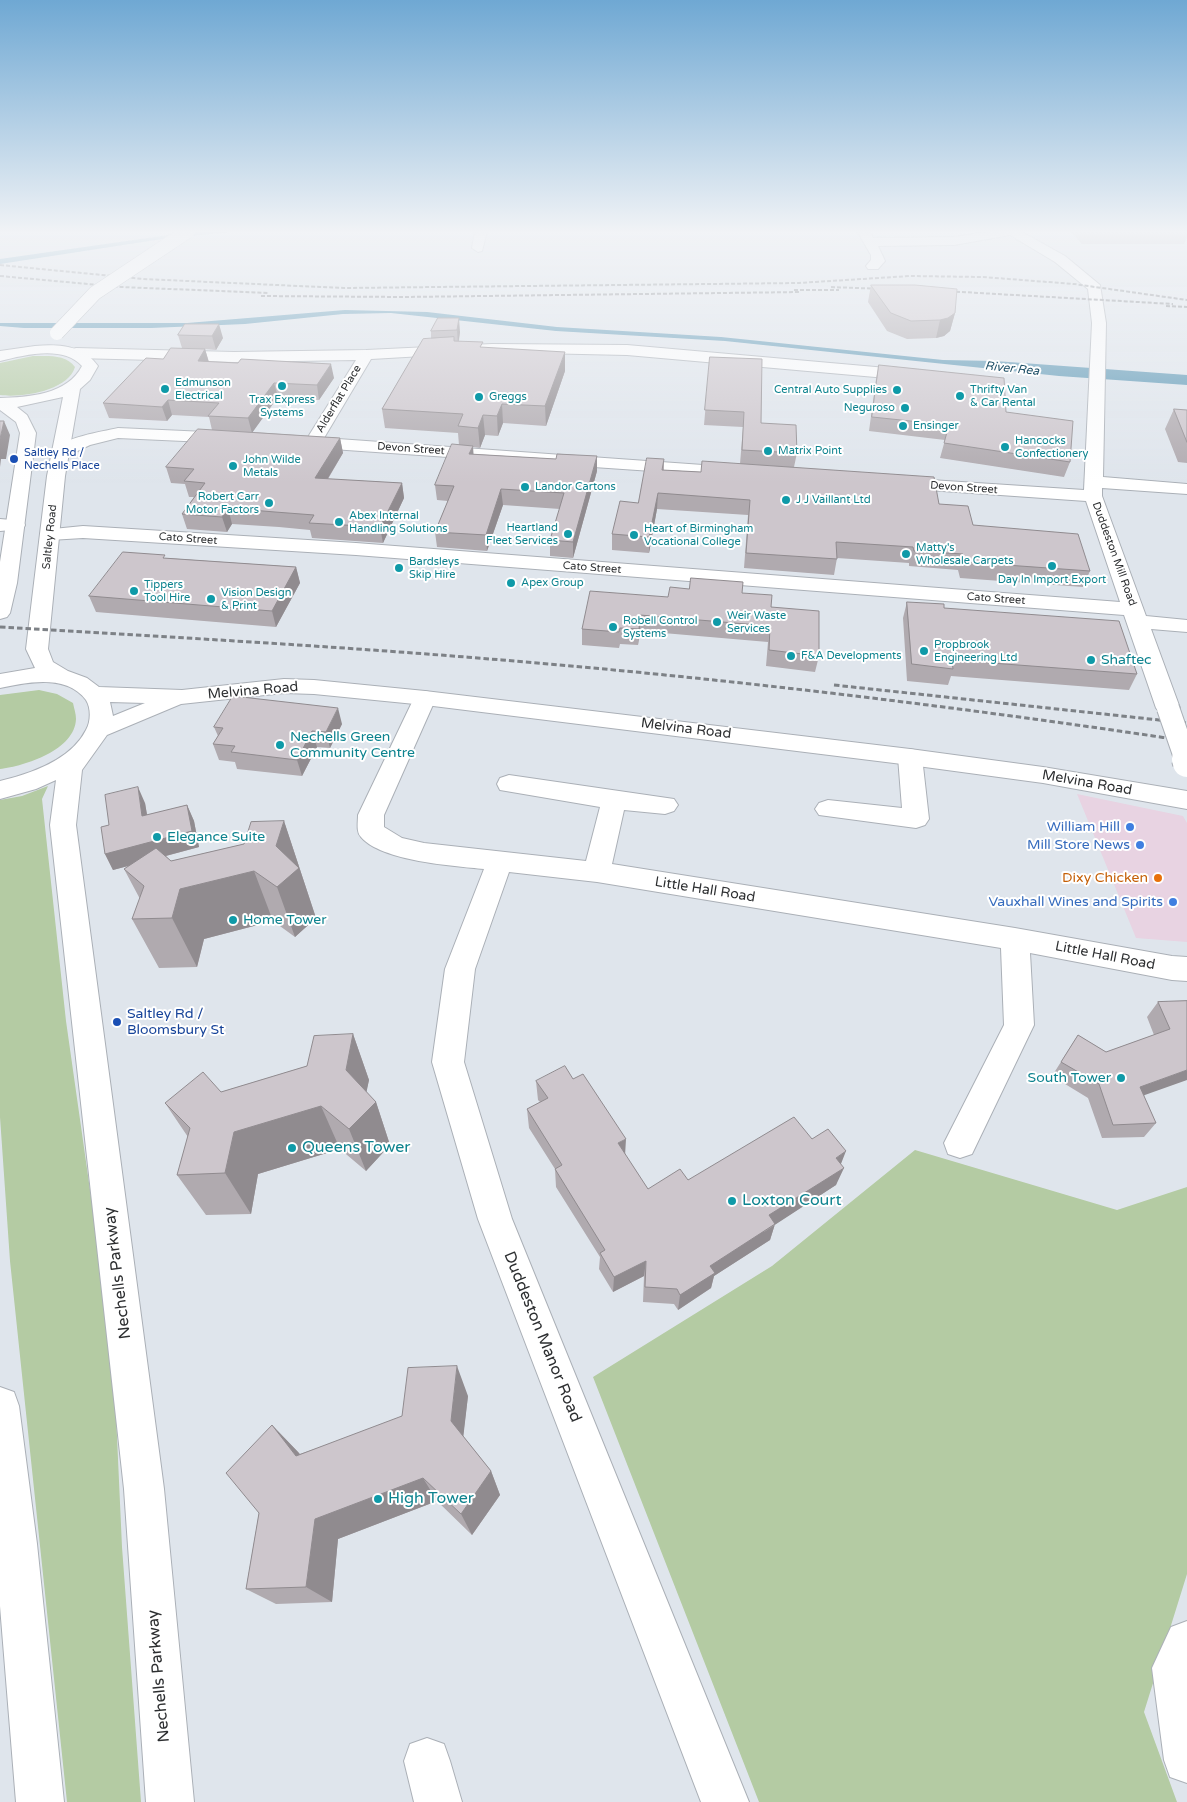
<!DOCTYPE html>
<html>
<head>
<meta charset="utf-8">
<style>
	body { margin:0 }
	canvas { display:block; background:#dfe5ec }
</style>
</head>
<body>
<canvas width="1187" height="1802"></canvas>
<script>
const ctx = document.querySelector('canvas').getContext('2d');
ctx.lineJoin = 'round';
function fillPath(path, color) { ctx.fillStyle = color; ctx.fill(path, 'evenodd'); }
function strokePath(path, color, width, dash) { ctx.strokeStyle = color; ctx.lineWidth = width; ctx.lineCap = dash ? 'butt' : 'round'; ctx.setLineDash(dash || []); ctx.stroke(path); }
function drawText(font, color, halo, rows, align = 'center') {
  ctx.font = font + ' "Varela Round",sans-serif'; ctx.lineWidth = 4; ctx.setLineDash([]); ctx.textBaseline = 'middle'; ctx.strokeStyle = halo; ctx.fillStyle = color; for (const [text, x, y, turn = 0] of rows) {
    ctx.save(); ctx.translate(x, y); ctx.rotate((+turn || 0) * Math.PI / 180); ctx.textAlign = isNaN(turn) ? turn : align; if (halo) ctx.strokeText(text, 0, 0); ctx.fillText(text, 0, 0); ctx.restore();
  }
}
fillPath(new Path2D(`
	M1077,794l106,22 4,7v119l-51,-4z`), '#e8d3e2');
fillPath(new Path2D(`
	M33,356c15,0 33,-2 42,11 -7,24 -54,31 -75,28v-32z
	M39,690l18,4 16,9c1,5 3,11 3,16 -1,31 -51,47 -76,50v-74z
	M48,786l-6,13 24,222 27,190 23,204 6,132 19,255h-74l-57,-541 -10,-144v-317l22,-4z
	M915,1150l202,60 70,-23v387l-43,138 33,90h-418l-166,-425 179,-111z`), '#b4cba3');
fillPath(new Path2D(`
	M197,231h42l-77,8 -162,25v-5z
	M345,310l82,2 130,15 164,10 222,23 52,1 192,14v10l-128,-9 -334,-35 -169,-10 -165,-18 -48,1 -98,10 -94,4h-127l-24,-2v-3h187z`), '#5a96b4');
const minor = new Path2D(`
	M475,231h12l-5,20 -4,1 -6,-4z
	M857,231h12l4,7 81,-1 39,-6h27l45,25 35,29 6,38 -3,154 84,7v10l-85,-6v8l44,120 41,4v12l-36,-3 29,79 -4,5 -8,2 -8,-2 -4,-5 -32,-93 -768,-60 -273,-17 -33,2 -7,-2 -3,-4 3,-4 40,-4 273,17 764,59 -34,-101 -186,-13 -6,-1 -3,-4 3,-4 6,-1 184,12 8,-167 -4,-34 -33,-27 -45,-27 -56,10 -76,1 7,15 -7,8h-10l-2,-3 5,-6v-5z
	M492,344l135,1 271,24 6,2 2,3 -2,3 -6,2 -271,-24 -135,-3 -121,7 -47,79 421,30 3,4 -3,4 -6,1 -436,-30 -6,-1 -3,-4 3,-4 11,-1 48,-77 -122,2 -158,-4 -5,-2 -3,-3 3,-3 5,-2 158,4 132,-2z
	M118,428l110,5 6,1 3,4 -3,4 -6,1 -110,-5 -28,7 -23,11 -6,1 -6,-1 -3,-4c11,-15 49,-20 66,-24z
	M0,519l23,2 2,4 -2,4 -23,2z
	M425,691l8,2 3,5 -52,117v12l18,11 22,5 162,18 14,-54 -100,-17 -3,-6 3,-6 9,-3 165,24 4,6 -4,6 -9,3 -41,-4 -12,54 403,64 157,28 15,1v24l-15,-1 -142,-27 4,72 -62,129 -12,4 -12,-4 -4,-11 60,-118 -3,-77 -404,-66 -88,-10 -34,97 -11,93 48,157 237,583h-48l-223,-583 -46,-157 13,-93 39,-100c-30,-3 -103,-8 -123,-32 -5,-5 -3,-15 -3,-22l56,-117 3,-5z
	M910,749l9,2 3,6 7,62 -4,6 -9,3 -97,-13 -4,-6 4,-6 9,-3 74,8 -4,-51 3,-6z
	M1187,1621v162l-17,-6 -6,-17 -12,-92 19,-41z
	M427,1738l17,6 6,17 12,41h-48l-10,-41 6,-17z`);
const major = new Path2D(`
	M35,346c24,-2 48,-1 63,20l-8,14 -10,9 -15,87 -17,173 5,13 15,9 19,7 12,9 83,3 102,-11 30,1 111,11 485,58 133,18 144,24v18l-144,-26 -133,-18 -485,-60 -111,-11 -30,-1 -103,11 -74,31 -25,35 -6,55 88,664 30,313h-48l-22,-313 -74,-664 6,-45 -20,9 -36,10v-18c30,-7 71,-21 86,-51 5,-9 5,-22 0,-30 -19,-26 -59,-18 -86,-12v-14l35,-6 -9,-19 21,-173 16,-79 -46,10 10,8 9,18 -19,150 -7,30 -3,4 -7,2v-57l20,-129 -4,-11 -16,-12v-12c29,-1 67,-3 82,-32 -19,-21 -57,-11 -82,-5v-10zM110,702l35,1 -32,13z
	M0,1387l14,5 5,14 18,138 27,258h-48l-16,-196z`);
strokePath(minor, '#abb0b7', 2);
strokePath(major, '#abb0b7', 2);
fillPath(minor, '#fff');
fillPath(major, '#fff');
strokePath(new Path2D(`
	M0,265l143,14 201,9 455,-5 111,-7 73,1 91,7 113,16
	M0,276l121,11 148,6
	M831,287l53,2
	M794,290h45
	M944,291l229,13
	M261,296l143,1 397,-5
	M1166,306l21,1`), '#7d8186', 2, [4, 2]);
strokePath(new Path2D(`
	M0,627c168,10 335,19 502,33 230,19 458,47 685,81
	M834,685l353,38`), '#7d8186', 3, [5.5, 3]);
const minorBridgeFar1 = new Path2D(`
	M1168,708l18,52`);
const minorBridge = new Path2D(`
	M1186,759l1,4`);
const majorBridge = new Path2D(`
	M57,333l38,-40 93,-62`);
strokePath(minorBridgeFar1, '#abb0b7', 24, []);
strokePath(minorBridge, '#abb0b7', 30, []);
strokePath(majorBridge, '#abb0b7', 15, []);
strokePath(minorBridgeFar1, '#fff', 22);
strokePath(minorBridge, '#fff', 28);
strokePath(majorBridge, '#fff', 14);
fillPath(new Path2D(`
	M1070,231h117v6l-3,7h-102z
	M871,285l84,28 -5,18 -6,5 -8,2 -29,1 -20,-8 -19,-29z
	M438,318l22,14 -1,9 106,30 -19,55 -43,-3 -5,13 -13,-1 -5,13 -7,-1v7l83,5 41,-3v15l-24,87 -23,-2v-16l10,-31 -57,-4 -16,46 -50,-4 -2,-15 13,-31 -11,-1 -2,-15 24,-40 -1,-12 -73,-5 -3,-19 49,-70v-8z
	M185,324l38,14 -7,12 -11,-1 4,13 125,16 -15,22 -41,-3 -26,35 88,6 3,15 -15,26 74,4 2,15 -21,45 -71,-5 -2,-8 -31,-3 -47,-3 -5,8 -40,-3 -5,-15 12,-17h-5l-4,-13 -14,-1 -5,-16 46,-37 -3,-13 -37,-2 -5,6 -58,-3 -6,-15 60,-44 19,-11 -4,-13z
	M710,357l51,66 36,30 -3,14 145,37 34,21 117,46 -7,16 -123,-9 -2,-8 -49,-4v-3l-72,-5 -3,17 -90,-7 4,-53 -91,-6 -8,44 -37,-3v-16l26,-31 26,-44v11l37,2 39,-8 3,-37 -39,-2z
	M879,365l127,47 64,50 -6,15 -124,-19 5,-18 -76,-9 7,-52z
	M1174,409l13,1v53l-9,-1 -13,-33z
	M166,558l130,9 4,16 -24,44 -180,-15 -7,-16z
	M742,593l29,14 48,49 -4,16 -49,-6 2,-24 -128,-11 -2,14 -18,-1 -1,4 -37,-3v-16l86,-32z
	M907,602l37,6 193,66 -8,16 -178,-14 -3,9 -41,-4 -4,-63z
	M342,724l-12,24 -13,-1 -15,29 -65,-7 -2,-7 -16,-2 -6,-16 5,-8 -4,-9z
	M145,803l2,12 40,-10 7,16 5,26 -33,9 5,5 73,-17 40,-23 32,97 -21,19 -22,-16 -69,18 -7,28 -38,1 -27,-49 8,-20 -16,-30 4,-3 -15,4 -8,-16 4,-29z
	M1187,1001l-43,95 12,27 -12,14 -42,1 -14,-40 -36,-22 26,-41 28,17 48,-17 -7,-18 11,-15z
	M353,1034l16,46 -3,12 10,10 14,43 -24,26 -26,-22 -82,25 -7,40 -45,1 -29,-40 11,-38 -23,-34 56,-11 86,-26z
	M536,1081l89,74 23,34 40,-9 124,-41 29,26 -5,20 -61,39 -5,16 -56,36 -3,12 -33,22 -4,-6 -31,-2 1,-26 -31,16 -14,-23 1,-12 -44,-70 -1,-18 -26,-41 -2,-19 13,-7 -2,-2z
	M468,1396l-5,40 28,35 9,24 -28,40 -35,-34 -99,38 -6,63 -56,2 -30,-15 13,-76 13,-88 28,29z`), '#b0aaaf');
fillPath(new Path2D(`
	M955,313l-5,18 -6,5 -8,2 4,-18z
	M459,318l1,14 -2,12 -1,-14z
	M219,324l4,14 -7,12 -4,-14z
	M205,349l4,14 -11,-2z
	M565,352v19l-19,55 -1,-20z
	M331,364l3,14 -15,22 -2,-15z
	M274,383l4,14 -26,36 -4,-15z
	M168,400l4,15 -5,6 -5,-14z
	M502,404l1,19 -5,13 -1,-20z
	M483,415l2,20 -5,13 -2,-20z
	M4,421l6,14 -4,24h-5l-1,8v-28z
	M340,438l3,15 -24,40 -4,-15z
	M473,446l1,15 -5,-7z
	M597,456v15l-24,87v-16z
	M402,483l2,15 -21,45 -3,-16z
	M501,489l2,16 -16,46 -1,-16z
	M658,493l-1,16 -8,44v-16z
	M228,508l4,16 -5,8 -5,-15z
	M296,567l4,16 -24,44 -4,-16z
	M640,615v16l-2,14 1,-16z
	M338,708l4,16 -12,24 -4,-16z
	M312,731l5,16 -15,29 -5,-16z
	M138,787l7,16 5,29 -8,-16z
	M187,805l7,16 5,26 -86,23 -8,-16z
	M284,821l32,97 -21,19 -18,-50 -1,-41z
	M254,871l19,50 -69,18 -7,28 -25,-49 8,-29z
	M353,1034l16,46 -7,34 -16,-44z
	M1187,1070v10l-59,21 12,-14z
	M376,1102l14,43 -24,26 -17,-42z
	M321,1106l19,43 -82,25 -7,40 -26,-41 9,-41z
	M626,1139l-1,17 -7,-13z
	M846,1151l-7,18 -3,-11z
	M844,1168l-8,17 -72,47 5,-17z
	M775,1224l-5,16 -56,36 -3,12 -33,22 2,-15 30,-29z
	M646,1261l-2,15 -31,16 1,-15z
	M457,1366l11,30 -6,52 -11,-27z
	M272,1425l26,27 22,28 -24,-24z
	M491,1471l9,24 -28,40 -11,-21z
	M423,1478l14,23 -99,38 -6,63 -26,-15 9,-68z`), '#908b8f');
const building = new Path2D(`
	M871,285h44l42,4 -2,24 -7,5 -8,2 -29,1 -20,-8z
	M438,318h21l-2,12 -26,1z
	M185,324h34l-7,12 -34,-1z
	M454,337v4l29,1 -3,5 85,5 -20,54 -43,-2 -5,12 -14,-1 -5,13 -20,-2 5,-12 -81,-5 41,-70z
	M171,348l34,1 -7,12 40,2 3,-4 90,5 -14,21 -43,-2 -26,35 -40,-2 11,-13 -51,-3 -6,7 -59,-4 43,-45 17,1z
	M710,357l52,2 -1,64 35,2 1,28 -55,-3 2,-38 -39,-2z
	M879,365l125,13 2,34 67,9 -3,41 -126,-19 5,-18 -77,-8z
	M1174,409l13,1v32z
	M0,421h4l-4,18z
	M198,429l142,9 -25,40 87,5 -22,44 -71,-4 5,-8 -39,-3 -47,-4 -6,9 -40,-3 23,-31 -21,-2 10,-12 -28,-2z
	M452,444l21,2 -4,8 87,5 1,-5 40,2 -24,86 -23,-2 14,-47 -63,-4 -15,46 -51,-3 19,-46 -19,-1z
	M647,458l17,1 -2,11 39,2 1,-11 232,16 5,27 29,2 5,19 105,9 12,37 -126,-9 -1,-8 -49,-3 -1,-4 -77,-5 1,17 -91,-6 4,-53 -92,-7 -9,44 -37,-3 8,-33 18,2z
	M123,552l42,3 -2,3 133,9 -24,44 -183,-15z
	M691,578l52,4 -1,11 30,2 -1,12 48,4v45l-50,-6 1,-24 -130,-11 -1,14 -19,-1 -1,4 -37,-3 8,-38 78,6 2,-10 19,2z
	M907,602l37,2v4l175,13 18,53 -185,-14 1,9 -41,-5z
	M233,696l105,12 -12,24 -14,-1 -15,29 -66,-8 4,-6 -22,-2 10,-16 -9,-1z
	M138,787l4,29 45,-11 5,26 -87,23 -4,-27 8,-2 -4,-30z
	M284,821l-8,25 23,22 -22,19 -23,-16 -74,18 -8,29 -40,1 12,-33 -20,-17 32,-21 15,13 73,-17 7,-22z
	M1187,1001v69l-47,17 16,36 -43,2 -14,-41 -38,-22 17,-27 28,17 64,-23 -12,-27z
	M353,1034l-7,36 30,32 -27,27 -28,-23 -87,26 -9,41 -48,2 13,-47 -25,-25 38,-31 18,20 86,-26 7,-30z
	M565,1066l8,13 10,-5 43,65 -8,4 30,46 32,-20 8,11 106,-63 18,22 16,-10 18,22 -10,7 8,10 -75,47 6,9 -65,42 5,7 -35,22 -3,-6 -32,-2 1,-26 -32,16 -14,-24 5,-3 -50,-81 7,-4 -35,-56 21,-11 -12,-17z
	M457,1366l-6,55 40,50 -30,43 -38,-36 -108,41 -9,68 -60,2 13,-76 -33,-40 46,-48 24,31 106,-40 6,-48z`);
fillPath(building, '#cdc6cc');
strokePath(building, '#908b8f', 1);
const sky = ctx.createLinearGradient(0, 0, 0, 483);
sky.addColorStop(0, '#6fa8d3');
sky.addColorStop(0.48, '#f1f3f6');
sky.addColorStop(1, '#f1f3f600');
ctx.fillStyle = sky;
ctx.fillRect(0, 0, 1187, 483);
for (const [x, y, r, color] of [
	[282,386,5,"#0f9aa8"],
	[165,389,5,"#0f9aa8"],
	[897,390,5,"#0f9aa8"],
	[960,396,5,"#0f9aa8"],
	[479,397,5,"#0f9aa8"],
	[905,408,5,"#0f9aa8"],
	[903,426,5,"#0f9aa8"],
	[1005,447,5,"#0f9aa8"],
	[768,451,5,"#0f9aa8"],
	[14,459,5,"#1a4fb4"],
	[233,466,5,"#0f9aa8"],
	[525,487,5,"#0f9aa8"],
	[786,500,5,"#0f9aa8"],
	[269,503,5,"#0f9aa8"],
	[339,522,5,"#0f9aa8"],
	[568,534,5,"#0f9aa8"],
	[634,535,5,"#0f9aa8"],
	[906,554,5,"#0f9aa8"],
	[1052,566,5,"#0f9aa8"],
	[399,568,5,"#0f9aa8"],
	[511,583,5,"#0f9aa8"],
	[134,591,5,"#0f9aa8"],
	[211,599,5,"#0f9aa8"],
	[717,622,5,"#0f9aa8"],
	[613,627,5,"#0f9aa8"],
	[924,651,5,"#0f9aa8"],
	[791,656,5,"#0f9aa8"],
	[1091,660,5,"#0f9aa8"],
	[280,745,5,"#0f9aa8"],
	[1130,827,5,"#3f7fe0"],
	[157,837,5,"#0f9aa8"],
	[1140,845,5,"#3f7fe0"],
	[1158,878,5,"#e8710a"],
	[1173,902,5,"#3f7fe0"],
	[233,920,5,"#0f9aa8"],
	[117,1022,5,"#1a4fb4"],
	[1121,1078,5,"#0f9aa8"],
	[292,1148,5,"#0f9aa8"],
	[732,1201,5,"#0f9aa8"],
	[378,1499,5,"#0f9aa8"]
]) { const dot = new Path2D(); dot.arc(x, y, r, 0, 2 * Math.PI); ctx.fillStyle = color; ctx.fill(dot); strokePath(dot, '#fff', 2); }
drawText('11px', '#0d838f', '#fff', [
	["Edmunson",175,383],
	["Electrical",175,396],
	["Central Auto Supplies",887,390,"right"],
	["Thrifty Van",970,390],
	["& Car Rental",970,403],
	["Greggs",489,397],
	["Trax Express",282,400,"center"],
	["Systems",282,413,"center"],
	["Neguroso",895,408,"right"],
	["Ensinger",913,426],
	["Hancocks",1015,441],
	["Confectionery",1015,454],
	["Matrix Point",778,451],
	["John Wilde",243,460],
	["Metals",243,473],
	["Landor Cartons",535,487],
	["Robert Carr",259,497,"right"],
	["Motor Factors",259,510,"right"],
	["J J Vaillant Ltd",796,500],
	["Abex Internal",349,516],
	["Handling Solutions",349,529],
	["Heartland",558,528,"right"],
	["Fleet Services",558,541,"right"],
	["Heart of Birmingham",644,529],
	["Vocational College",644,542],
	["Matty's",916,548],
	["Wholesale Carpets",916,561],
	["Bardsleys",409,562],
	["Skip Hire",409,575],
	["Day In Import Export",1052,580,"center"],
	["Apex Group",521,583],
	["Tippers",144,585],
	["Tool Hire",144,598],
	["Vision Design",221,593],
	["& Print",221,606],
	["Weir Waste",727,616],
	["Services",727,629],
	["Robell Control",623,621],
	["Systems",623,634],
	["Propbrook",934,645],
	["Engineering Ltd",934,658],
	["F&A Developments",801,656]
], 'left');
drawText('11px', '#2d2f31', '#fff', [
	["Alderflat Place",339,399,-59],
	["Devon Street",411,449,4],
	["Devon Street",964,488,4],
	["Saltley Road",50,537,-84],
	["Cato Street",188,539,4],
	["Duddeston Mill Road",1114,554,70],
	["Cato Street",592,568,4],
	["Cato Street",996,599,4]
]);
drawText('11px', '#164399', '#fff', [
	["Saltley Rd /",24,453],
	["Nechells Place",24,466]
], 'left');
drawText('italic 12px', '#1e4f66', '#fff', [
	["River Rea",1012,369,6]
]);
drawText('14px', '#0d838f', '#fff', [
	["Shaftec",1101,660],
	["Nechells Green",290,737],
	["Community Centre",290,753],
	["Elegance Suite",167,837],
	["Home Tower",243,920],
	["South Tower",1111,1078,"right"]
], 'left');
drawText('14px', '#2d2f31', '#fff', [
	["Melvina Road",253,691,-5],
	["Melvina Road",686,729,7],
	["Melvina Road",1087,783,10],
	["Little Hall Road",705,890,9],
	["Little Hall Road",1105,956,11]
]);
drawText('14px', '#366cbe', '#fff', [
	["William Hill",1120,827],
	["Mill Store News",1130,845],
	["Vauxhall Wines and Spirits",1163,902]
], 'right');
drawText('14px', '#c56008', '#fff', [
	["Dixy Chicken",1148,878]
], 'right');
drawText('14px', '#164399', '#fff', [
	["Saltley Rd /",127,1014],
	["Bloomsbury St",127,1030]
], 'left');
drawText('16px', '#0d838f', '#fff', [
	["Queens Tower",302,1148],
	["Loxton Court",742,1201],
	["High Tower",388,1499]
], 'left');
drawText('16px', '#2d2f31', '#fff', [
	["Nechells Parkway",118,1273,-97],
	["Duddeston Manor Road",542,1337,68],
	["Nechells Parkway",159,1676,-95]
]);
</script>
</body>
</html>
